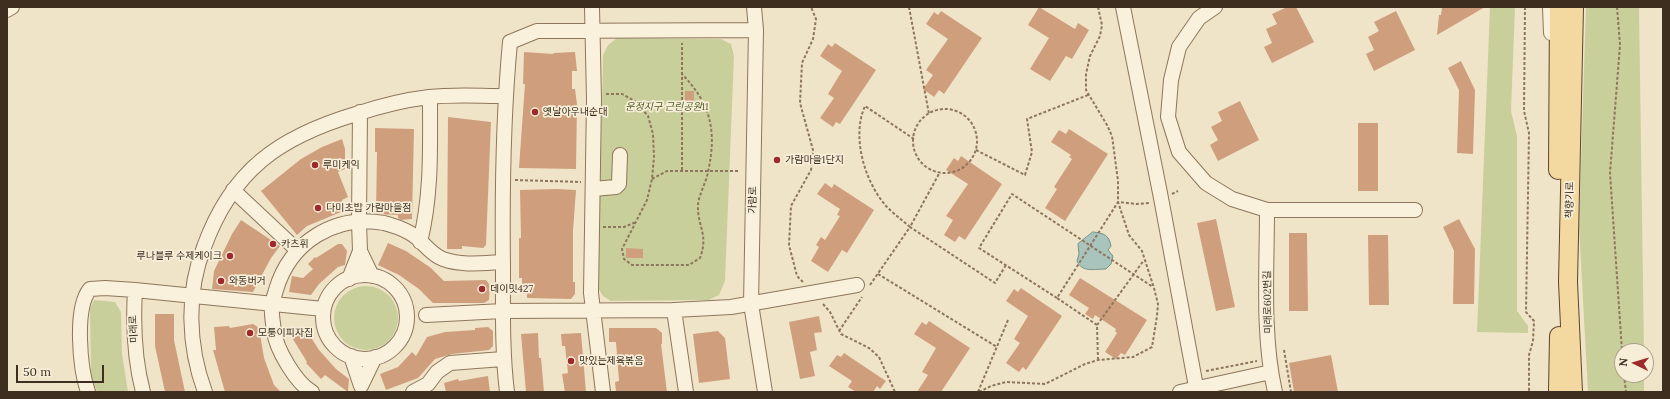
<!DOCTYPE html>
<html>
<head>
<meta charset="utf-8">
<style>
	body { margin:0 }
	#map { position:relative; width:1670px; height:399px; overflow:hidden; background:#f0e4c8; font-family:Lora,serif }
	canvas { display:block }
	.frame { position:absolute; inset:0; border:8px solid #3d2e20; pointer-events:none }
	.north { position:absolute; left:1614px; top:343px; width:40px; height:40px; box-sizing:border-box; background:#f7eed8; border:1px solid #ada18e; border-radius:50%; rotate:275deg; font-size:11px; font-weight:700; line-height:16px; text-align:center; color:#3d2e20 }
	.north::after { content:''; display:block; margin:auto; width:14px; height:18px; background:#9e2a2b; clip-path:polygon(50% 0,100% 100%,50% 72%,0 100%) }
	.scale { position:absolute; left:16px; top:365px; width:88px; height:18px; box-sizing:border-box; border:2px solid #3d2e20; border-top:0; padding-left:5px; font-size:12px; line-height:14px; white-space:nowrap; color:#3d2e20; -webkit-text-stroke:3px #f7eed8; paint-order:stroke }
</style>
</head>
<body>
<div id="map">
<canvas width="1670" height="399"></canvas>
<div class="frame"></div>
<div class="north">N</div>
<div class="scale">50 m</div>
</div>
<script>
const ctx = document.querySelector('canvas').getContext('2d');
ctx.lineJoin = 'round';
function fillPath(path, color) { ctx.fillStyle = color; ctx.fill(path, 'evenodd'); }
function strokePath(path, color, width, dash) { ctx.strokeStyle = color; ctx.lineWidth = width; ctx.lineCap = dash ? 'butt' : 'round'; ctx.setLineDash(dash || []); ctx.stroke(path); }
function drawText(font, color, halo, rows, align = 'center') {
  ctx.font = font + ' Lora,"Noto Sans KR",serif'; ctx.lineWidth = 3.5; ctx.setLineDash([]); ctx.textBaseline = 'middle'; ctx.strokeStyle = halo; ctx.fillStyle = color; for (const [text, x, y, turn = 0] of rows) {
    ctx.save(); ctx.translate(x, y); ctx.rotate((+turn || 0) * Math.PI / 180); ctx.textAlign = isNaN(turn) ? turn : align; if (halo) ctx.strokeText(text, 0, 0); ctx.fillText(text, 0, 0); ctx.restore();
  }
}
fillPath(new Path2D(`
	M1490,7h25l-4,104 6,25v175l11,15v7l-51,-1z
	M1586,7h53l5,344h-22v24h22v17h-56l-9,-166z
	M617,38l104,1 10,5 3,12 -9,225 -6,14 -10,5 -98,1 -8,-5 -5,-8 5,-233 5,-10z
	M334 318a32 32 0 1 1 64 0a32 32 0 1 1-64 0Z
	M94,300l21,2 6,10 1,42 6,38h-31l-6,-17 -1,-66z`), '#c9cf9b');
const water = new Path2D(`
	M1093,232c11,1 16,3 18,14l-3,4 5,6 -2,8 -5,5c-11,0 -24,4 -29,-8l2,-7 -1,-10z`);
fillPath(water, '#a9c4bc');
strokePath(water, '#6f938a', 1);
fillPath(new Path2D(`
	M1039,7l36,22 3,-6 11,7 -17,29 -6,-3 -16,25 -20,-12 19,-31 -21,-13z
	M1287,7h9l18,35 -42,21 -8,-16 8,-4 -6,-14 11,-5 -5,-10z
	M1442,7h43l-48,28 2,-20h2z
	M941,11l41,27 -38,56 -5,-4 -5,7 -11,-8 10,-14 -7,-5 22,-31 -22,-15 8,-12 4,3z
	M1396,11l19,39 -41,21 -8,-17 8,-4 -6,-13 11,-6 -5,-9z
	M835,43l41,27 -36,54 -4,-2 -3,5 -13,-9 14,-20 -6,-4 14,-23 -22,-15 8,-12 4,3z
	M524,52l30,2 -1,-1 22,-1 2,19h-5v18h3l2,15 -1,65 -57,-1 6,-84h-2z
	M1461,61l14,29 -2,64 -16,-1 2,-63 -11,-22z
	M685,91h9v12h-9z
	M1240,101l19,39 -41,21 -8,-16 8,-5 -7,-13 11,-6 -4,-9z
	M448,117l43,5 -5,123 -3,3 -21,-2v3h-15z
	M1358,123h20v68h-20z
	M375,128l39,1 -2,90 -11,1 -3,-2v-3l-22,-1 1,-62h-2z
	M1069,129l39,25 -43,67 -20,-13 12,-19 -3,-2 18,-28 -3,-2 2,-2 -20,-13 8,-12 7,4z
	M342,139l3,10v20l-7,3 10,25 -6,3 4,10 -39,16 -10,9 -36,-44 40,-32 21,-12z
	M961,156l41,28 -37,56 -6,-4 -4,6 -11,-7 9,-15 -7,-4 22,-32 -22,-14 8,-12 4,3z
	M825,183l7,5 2,-4 40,26 -27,43 -5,-3 -14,22 -17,-11 8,-14 -3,-2 5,-8 4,3 15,-24 -3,-1 3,-6 -23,-15z
	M557,189l19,1 -3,41v51h2v12l-4,5 -44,-1v-4h-5v-16h-3v-40h2l-1,-48z
	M1216,219l19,88 -19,4 -19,-88z
	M1459,219l16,30 -1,55h-21l1,-53 -11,-24z
	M241,220l39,26 -9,12 -18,34 -41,-3 2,-18 18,-37z
	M1289,233h18l1,78h-19z
	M1368,235h20l1,70h-20z
	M388,243l18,8 25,17 13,13 42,-1 4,5 -1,15 -5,3h-51l-14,-14 -20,-14 -21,-10z
	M338,244h4l5,7 -2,14 -7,2 -19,17 -8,11 -22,-3 3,-16 11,2 10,-9 -5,-5 7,-7 1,1z
	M626,248l17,1v9h-17z
	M1080,278l67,42 -22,35 -4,-2 -5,6 -11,-7 12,-19 -2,-2 1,-2 -21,-14 -2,4 -8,-5 4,-6 -20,-13z
	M1021,288l41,28 -36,54 -3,-3 -4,5 -13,-9 14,-20 -6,-4 14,-23 -22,-15 8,-12 4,3z
	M155,314h19v26l11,52h-20l-10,-46z
	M819,316l3,16 -8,1 3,17 -7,2 5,24 -15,3 -11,-57z
	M929,321l41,27 -29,44h-24l11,-17 -6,-3 14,-24 -22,-14 8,-12 4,3z
	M253,324l6,4 5,30 10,27 7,7h-56l-12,-42h3l-2,-23 15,-1 1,2z
	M488,327l5,4v15l-4,4 -37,4 -17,5 -17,19 -32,12 -6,-16 18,-7 14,-15 4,4 11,-19 18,-5 30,-2v-2z
	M305,328l14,22 17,19 13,10 -1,13 -23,-17 -4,4 -15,-16 1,-1 -16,-26z
	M609,328h47l6,5v11h-1l6,48h-51l-1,-10 4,-1 -3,-39h-7z
	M718,331l7,7 5,41 -31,4 -6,-49z
	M538,333l1,25h2l3,34h-18l-5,-58z
	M581,333l5,59h-21l-3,-18 6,-1 -3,-27h-3l-1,-12z
	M844,353l42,28 -6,8 -3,-3 -4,6h-17l-8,-5 4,-6 -23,-15 8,-11 4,2z
	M1331,355l7,37h-44l-5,-29z
	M488,376l2,16h-44l-2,-9 14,-4 1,2z`), '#cf9f7d');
const minor = new Path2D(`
	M592,7l2,93 -3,193 12,99
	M754,7l2,23 -5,274 14,88
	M1123,7l38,191 36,194
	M1215,7l-16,11 -20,29 -8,33 -3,37 11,35 27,31 26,16 35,11h148
	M1550,7l1,26
	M7,10l5,-3
	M360,112l-1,110 1,29
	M593,189l23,-2 3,-3 1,-29
	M233,190l64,60
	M1267,210c0,59 -5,125 8,182
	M420,242c12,-48 10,-96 10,-145
	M323 317a42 42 0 1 1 84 0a42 42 0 1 1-84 0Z
	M349,279l11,-28 12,25
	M135,290c-2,34 -1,68 8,102
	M674,310l12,82
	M426,315l77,-4 171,-1 57,-3 126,-22
	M351,356l10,30 14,-29
	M88,392c-8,-23 -14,-84 2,-103l15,-1 30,2 188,19
	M205,392c-17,-46 -19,-99 -1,-145 28,-77 75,-110 152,-133 24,-8 48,-14 73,-17 25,-3 51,-1 76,-1
	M312,392c-16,-9 -36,-43 -38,-61 -1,-8 -3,-18 -2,-27 1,-5 3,-10 4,-14 14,-48 59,-76 108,-67 8,2 19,6 26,10 12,6 19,21 33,26 19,7 40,4 60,3
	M413,392l15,-8 9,-12 13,-9 53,-4
	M507,392c-5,-41 -4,-83 -4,-125 -1,-75 0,-150 7,-225l27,-11 219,-1
	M1180,392l91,-20`);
const major = new Path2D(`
	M1558,170l1,-163
	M1558,392l1,-56
	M1573,392l-5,-110 6,-275`);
strokePath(minor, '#8d765c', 16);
strokePath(major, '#5b4430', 20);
strokePath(new Path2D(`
	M909,7l20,107
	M1525,7l-1,104 5,22 -3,179 8,9 -1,20 -4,14v37
	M1617,7l3,38 -10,128 12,178
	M606,94h16l14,8 12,14 5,18 1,23 -2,22 -5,21 -25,49 2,10 8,6h57l11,-7c9,-24 -3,-32 -2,-53 1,-11 8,-22 10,-33 9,-41 3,-68 -26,-98
	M913 141a32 32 0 1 1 64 0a32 32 0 1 1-64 0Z
	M914,139l-49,-33c-14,31 0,77 22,101 7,7 15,13 23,20l30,-55
	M976,150l49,25 7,-23 -5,-33 61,-24
	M682,170v-127
	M652,179l15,-8h73
	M515,180l66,2
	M1172,194l6,-3
	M603,227h21l12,-5
	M878,274l119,73
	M803,282l-6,-6 -8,-31 2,-39 20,-36 2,-20 -13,-47 2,-40 11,-24 3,-20 -5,-12
	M870,285l40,-58 85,56 11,-18
	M1057,298l-78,-50 33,-54 141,93
	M823,304l7,8 11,22 28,14 10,9 16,35
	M1097,325l47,-65
	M839,331l23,-34
	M1284,350l7,42
	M1098,360l-1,-35 -40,-27 61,-96 19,2 13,-1
	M1206,371l51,-10
	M1624,375l2,17
	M978,392l30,-72
	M979,392l12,-6 15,-4 39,2 40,-20 13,-4 35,-3 19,-10 5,-31 1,-12 -4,-16 -12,-37 -13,-16 -11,-33v-21l-6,-45 -5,-11 -21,-35v-16l4,-18 10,-20 2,-11 -4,-18`), '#8d765c', 2, [3, 2]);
strokePath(minor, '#faf1dc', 14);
strokePath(major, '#f3d9a0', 18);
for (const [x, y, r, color] of [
	[535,112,4,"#9e2a2b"],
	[777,160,4,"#9e2a2b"],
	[315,165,4,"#9e2a2b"],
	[318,208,4,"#9e2a2b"],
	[273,244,4,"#9e2a2b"],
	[230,256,4,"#9e2a2b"],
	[221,281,4,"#9e2a2b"],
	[482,289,4,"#9e2a2b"],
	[250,333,4,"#9e2a2b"],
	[571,361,4,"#9e2a2b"]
]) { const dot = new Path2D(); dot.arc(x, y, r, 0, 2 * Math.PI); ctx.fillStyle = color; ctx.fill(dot); strokePath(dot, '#f7eed8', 1.5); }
drawText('italic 10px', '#4d5a26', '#f7eed8', [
	["운정지구 근린공원11",667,107]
]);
drawText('10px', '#3d2e20', '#f7eed8', [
	["옛날아우내순대",543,112],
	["가람마을1단지",785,160],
	["루미케익",323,165],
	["다미초밥 가람마을점",326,208],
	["카츠휘",281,244],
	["루나블루 수제케이크",222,256,"right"],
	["와동버거",229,281],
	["데이밋427",490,289],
	["모퉁이피자집",258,333],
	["맛있는제육볶음",579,361]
], 'left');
drawText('10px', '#3d2e20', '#f7eed8', [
	["가람로",753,200,-89],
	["책향기로",1570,200,-89],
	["미래로602번길",1268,302,-91],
	["미래로",134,329,-93]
]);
</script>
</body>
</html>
